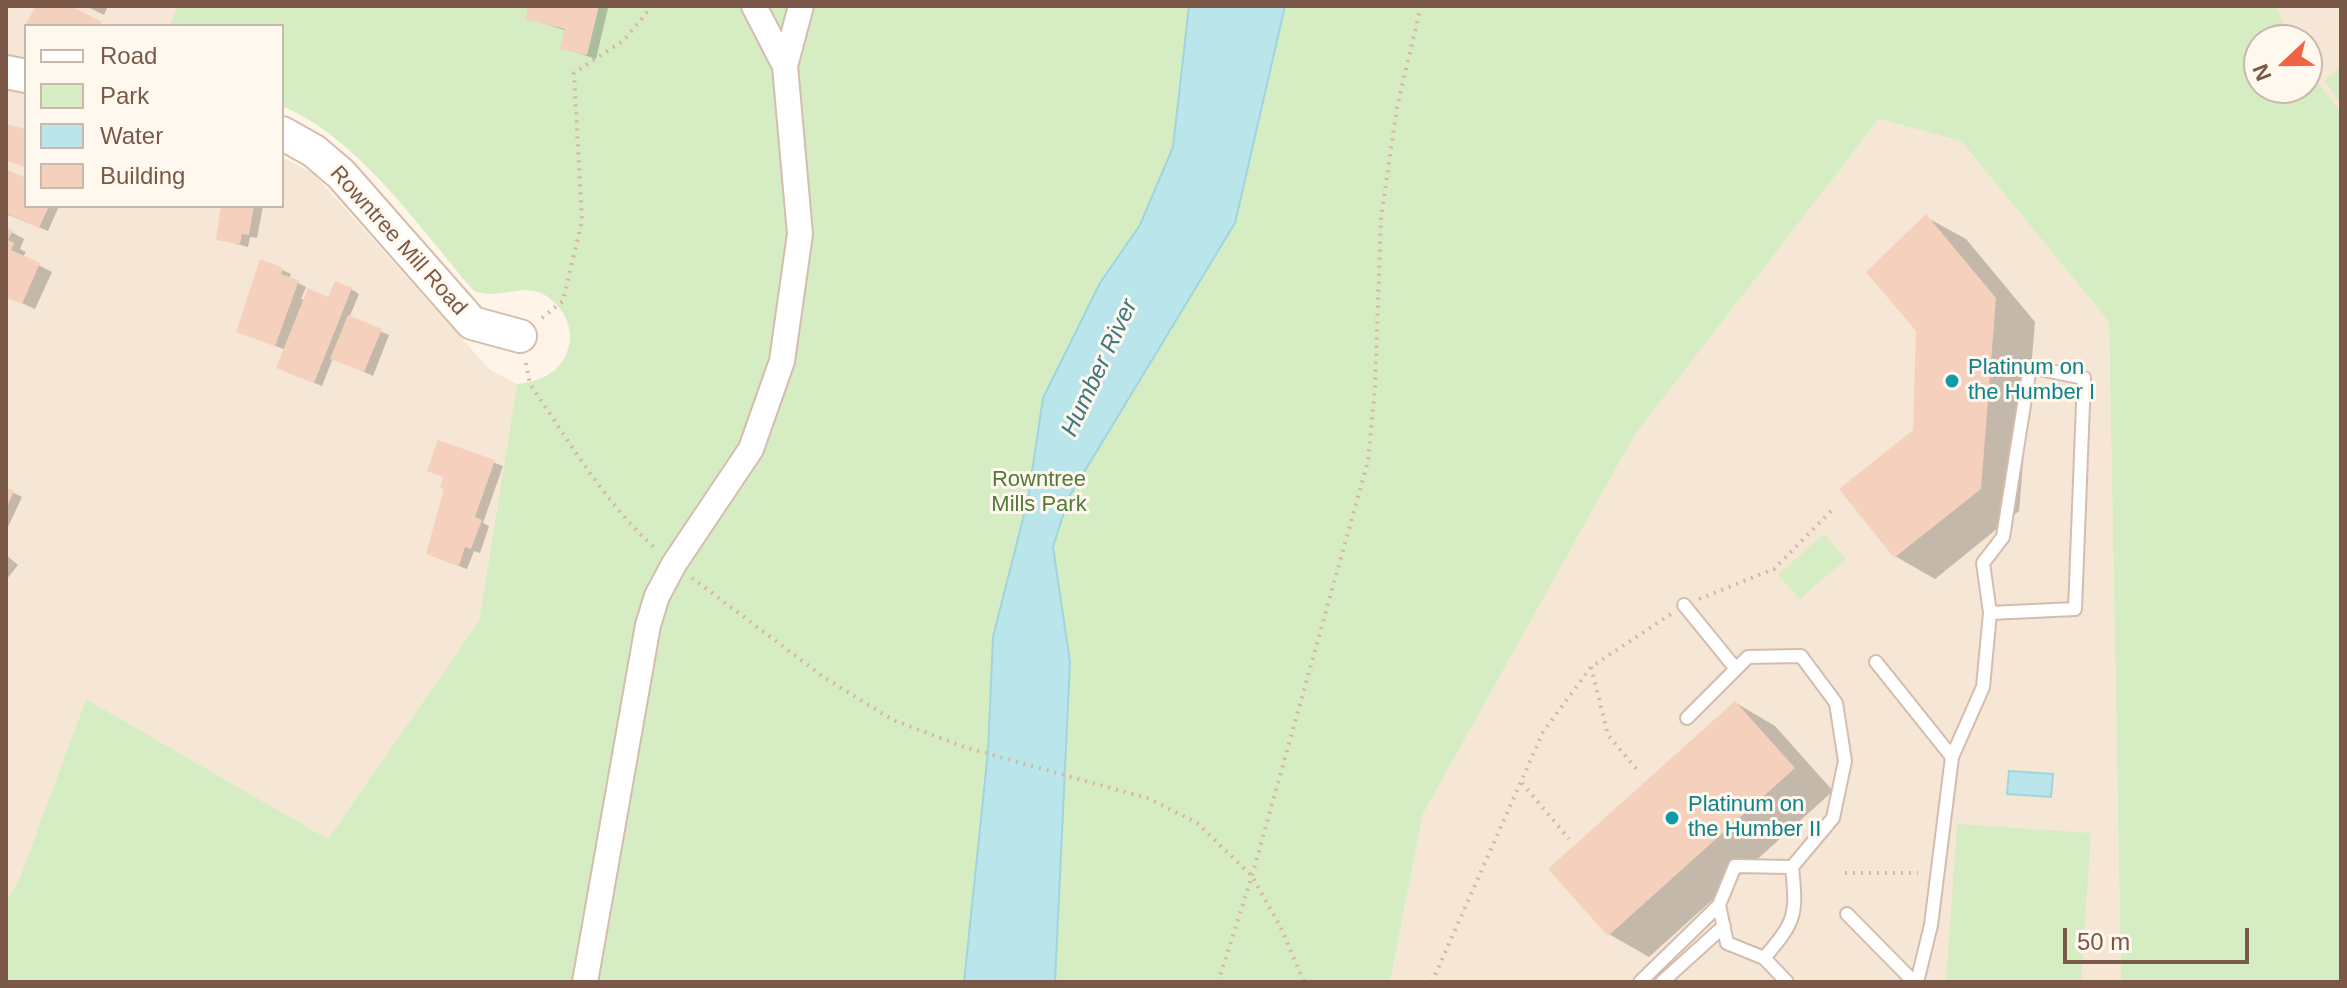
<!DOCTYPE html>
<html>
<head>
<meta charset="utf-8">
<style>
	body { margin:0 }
	#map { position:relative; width:2347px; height:988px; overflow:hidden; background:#fef4e7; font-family:Arial,sans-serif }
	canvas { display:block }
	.frame { position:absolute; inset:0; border:8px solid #7a5949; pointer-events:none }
	.legend { position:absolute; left:24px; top:24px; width:260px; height:184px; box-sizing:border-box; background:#fff8ef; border:2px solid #cab8ad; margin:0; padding:10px 14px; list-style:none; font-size:24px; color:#7a5949 }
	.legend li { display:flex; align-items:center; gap:16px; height:40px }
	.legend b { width:40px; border:2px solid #cab8ad }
	.north { position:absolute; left:2243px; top:24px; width:80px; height:80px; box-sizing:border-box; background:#fff8ef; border:2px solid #cab8ad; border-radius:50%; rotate:248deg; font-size:22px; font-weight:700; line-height:32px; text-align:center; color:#7a5949 }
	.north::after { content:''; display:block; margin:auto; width:28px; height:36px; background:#f06445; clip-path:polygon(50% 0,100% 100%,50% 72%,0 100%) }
	.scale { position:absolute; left:2063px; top:928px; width:186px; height:36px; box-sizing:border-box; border:4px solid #7a5949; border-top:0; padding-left:10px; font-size:24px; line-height:28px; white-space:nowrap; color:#7a5949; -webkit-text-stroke:6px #fff8ef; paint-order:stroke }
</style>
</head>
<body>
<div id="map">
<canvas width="2347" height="988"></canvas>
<div class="frame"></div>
<ul class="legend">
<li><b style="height:10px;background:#fff"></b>Road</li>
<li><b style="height:22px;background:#d6edc4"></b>Park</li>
<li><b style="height:22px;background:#bae5ea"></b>Water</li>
<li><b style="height:22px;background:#f5d1bd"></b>Building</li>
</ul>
<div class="north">N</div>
<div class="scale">50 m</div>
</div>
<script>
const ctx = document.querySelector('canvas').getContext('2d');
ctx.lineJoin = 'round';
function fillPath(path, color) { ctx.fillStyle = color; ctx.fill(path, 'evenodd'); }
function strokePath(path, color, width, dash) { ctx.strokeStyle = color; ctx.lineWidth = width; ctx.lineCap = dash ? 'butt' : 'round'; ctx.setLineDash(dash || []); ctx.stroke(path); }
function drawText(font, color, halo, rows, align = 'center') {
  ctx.font = font + ' Arial,sans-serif'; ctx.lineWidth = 6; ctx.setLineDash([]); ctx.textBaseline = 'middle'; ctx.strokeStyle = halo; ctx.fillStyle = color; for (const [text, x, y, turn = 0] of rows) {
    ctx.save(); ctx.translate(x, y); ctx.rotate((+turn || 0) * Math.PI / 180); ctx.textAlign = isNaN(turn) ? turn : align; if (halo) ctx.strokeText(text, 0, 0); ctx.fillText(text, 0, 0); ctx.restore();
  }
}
fillPath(new Path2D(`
	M6,6h172l-9,20h-143v180h256v-49l32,17 176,196 27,14 -38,237 -151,218 -242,-140 -80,217z
	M2276,6h65v107l-34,-46v-27h-15z
	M1879,119l82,22 148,181 12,660h-731l33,-168 211,-378z`), '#f6e6d5');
fillPath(new Path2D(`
	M178,6h2098l16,34h-33v48h48v-21l34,46v869h-220l-12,-660 -148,-181 -82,-22 -245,317 -211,378 -33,168h-1384v-80l13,-22 67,-181 242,140 151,-218 38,-237c22,-3 41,-9 50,-32 6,-14 3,-29 -6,-42 -29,-38 -55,-7 -87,-19 -55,-63 -114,-152 -192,-185v-80h-113z
	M2341,67v35l-17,-21z
	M1824,534l22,25 -46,40 -22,-24z
	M1957,824l134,9 -10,149h-135z`), '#d6edc4');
const water = new Path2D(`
	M1189,6h96l-50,217 -166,274 -16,50 17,115 -15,320h-91l24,-230 5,-115 35,-138 15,-101 57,-115 40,-58 33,-78z
	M2009,771l44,3 -2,23 -44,-3z`);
fillPath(water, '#bae5ea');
strokePath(water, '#9fd5dc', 2);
fillPath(new Path2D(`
	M86,6h22l-4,9z
	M530,6l78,2 -12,51 -33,-11 4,-17 -40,-13z
	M6,171l20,7v28h33l-11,25 -42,-17z
	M223,206h40l-6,32 -7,-1 -2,10 -30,-8z
	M1926,217l40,22 69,83 -16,189 -84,68 -40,-23 19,-125z
	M6,229l18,10 -4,10 6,3 -3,5 29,15 -17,37 -29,-13z
	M282,270l9,4 -2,5 17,8 -5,12 4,1 25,-1 21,-10 8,5 -10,24 40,17 -16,41 -40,-18 -11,28 -35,-14 -1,-22 -40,-15z
	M439,442l64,24 -20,57 6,3 -9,27 -6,-2 -7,18 -30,-11 8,-80 -16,-8z
	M6,489l16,8 -14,30 -2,-1z
	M6,555l12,10 -12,15z
	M1736,703l39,23 58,65 -184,166 -40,-23z`), '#0003');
fillPath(new Path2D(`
	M36,6h35l31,16 -2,4h-69l-5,-2z
	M528,6h71l-12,49 -27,-6 5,-20 -40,-10z
	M6,124l20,5v38l-20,-6z
	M6,169l20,9v28h23l-10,22 -33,-15z
	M221,206h33l-5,29 -7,-1 -2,10 -24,-4z
	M1926,214l70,84 -15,191 -87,69 -55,-69 74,-59 3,-99 -50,-59z
	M6,227l7,3 -5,10 6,3 -3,7 29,13 -18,41 -16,-7z
	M260,259l23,9 -2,6 18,6 -24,66 -39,-14z
	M335,281l17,7 -38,95 -38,-15 32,-80 20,9z
	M348,315l34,14 -18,43 -34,-13z
	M438,440l57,20 -20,57 7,3 -11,29 -6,-2 -6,19 -33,-12 18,-65 -4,-2 3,-10 -16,-6z
	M6,487l8,4 -8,18z
	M1735,701l60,67 -187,168 -60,-67z`), '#f5d1bd');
const lane = new Path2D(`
	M1684,605l52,64
	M1876,662l76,95
	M1687,718l61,-61 53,-1 35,47 9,58 -12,57 -41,49 -57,-1 -16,39 8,38 37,15 23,24
	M1847,914l67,68
	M1764,958c32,-37 33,-43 28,-91
	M1640,982l79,-77
	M1662,982l62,-56
	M1917,982l14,-57 21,-168 31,-70 7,-74 -7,-50 20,-26 27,-170 54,11 -9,231 -85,4`);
const street = new Path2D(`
	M754,6l31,60
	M585,982l63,-357 9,-29 17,-32 77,-115 31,-88 18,-127 -15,-168 16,-60`);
const secondary = new Path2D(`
	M6,72l20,4
	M282,133l32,18 27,23 131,149 48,13`);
strokePath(lane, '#d4bdae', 16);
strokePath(street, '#d4bdae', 28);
strokePath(secondary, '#d7bdab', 36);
strokePath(new Path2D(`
	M542,318l21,-17 19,-80 -8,-148 50,-33 28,-34
	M526,363l4,21c39,57 75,120 127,166
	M692,578l133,100 68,42 71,27 186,52 47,24 55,53 29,52 23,54
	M1699,599l75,-30 60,-61
	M1591,667l17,68 30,36
	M1522,783l47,56
	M1845,873h73
	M1218,982l34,-106 116,-415 7,-73 6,-170 16,-111 24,-101
	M1432,982l111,-250 48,-65 80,-53`), '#dbb49f', 4, [2, 6]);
strokePath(lane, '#fff', 12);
strokePath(street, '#fff', 24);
strokePath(secondary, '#fff', 32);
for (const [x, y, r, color] of [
	[1952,381,8,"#0f9aa8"],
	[1672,818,8,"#0f9aa8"]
]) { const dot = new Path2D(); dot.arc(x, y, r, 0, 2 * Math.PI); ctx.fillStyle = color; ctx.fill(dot); strokePath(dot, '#fff8ef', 3); }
drawText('22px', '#7a5949', '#fff8ef', [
	["Rowntree Mill Road",398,241,48]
]);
drawText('22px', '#0d838f', '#fff8ef', [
	["Platinum on",1968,368],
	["the Humber I",1968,393],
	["Platinum on",1688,805],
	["the Humber II",1688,830]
], 'left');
drawText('22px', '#527a3d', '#fff8ef', [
	["Rowntree",1039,480],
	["Mills Park",1039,505]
]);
drawText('italic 24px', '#3b7880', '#fff8ef', [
	["Humber River",1100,368,-65]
]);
</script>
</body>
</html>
